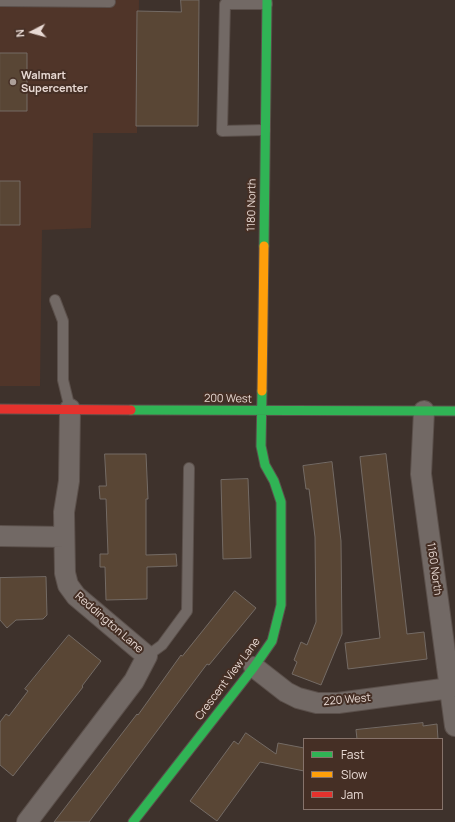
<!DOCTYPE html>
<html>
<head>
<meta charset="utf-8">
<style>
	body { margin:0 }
	#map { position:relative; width:455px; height:822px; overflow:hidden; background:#3e322c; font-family:Manrope,sans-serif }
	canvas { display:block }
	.legend { position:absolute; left:303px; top:738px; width:140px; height:72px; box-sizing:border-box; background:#452f25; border:1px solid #86736b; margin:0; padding:5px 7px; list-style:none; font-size:12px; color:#e8d9d3 }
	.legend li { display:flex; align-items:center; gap:8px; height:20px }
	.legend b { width:20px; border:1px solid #86736b }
	.north { position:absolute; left:12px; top:12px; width:40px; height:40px; -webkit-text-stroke:3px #452f25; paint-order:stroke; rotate:264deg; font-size:11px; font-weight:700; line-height:16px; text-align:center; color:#e8d9d3 }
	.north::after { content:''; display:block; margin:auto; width:14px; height:18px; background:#e8d9d3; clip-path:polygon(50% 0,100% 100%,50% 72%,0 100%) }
</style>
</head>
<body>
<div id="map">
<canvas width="455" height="822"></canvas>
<ul class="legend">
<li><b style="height:5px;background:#30b455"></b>Fast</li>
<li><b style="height:5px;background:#ff9f0a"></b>Slow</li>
<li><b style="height:5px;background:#e5322d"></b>Jam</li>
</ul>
<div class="north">N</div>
</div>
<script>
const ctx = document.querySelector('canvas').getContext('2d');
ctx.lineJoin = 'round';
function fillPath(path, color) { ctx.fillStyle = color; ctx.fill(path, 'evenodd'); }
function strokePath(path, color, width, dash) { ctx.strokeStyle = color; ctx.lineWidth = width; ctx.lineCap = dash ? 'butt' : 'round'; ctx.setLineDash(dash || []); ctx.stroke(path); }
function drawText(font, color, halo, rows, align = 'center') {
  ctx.font = font + ' Manrope,sans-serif'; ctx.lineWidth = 4; ctx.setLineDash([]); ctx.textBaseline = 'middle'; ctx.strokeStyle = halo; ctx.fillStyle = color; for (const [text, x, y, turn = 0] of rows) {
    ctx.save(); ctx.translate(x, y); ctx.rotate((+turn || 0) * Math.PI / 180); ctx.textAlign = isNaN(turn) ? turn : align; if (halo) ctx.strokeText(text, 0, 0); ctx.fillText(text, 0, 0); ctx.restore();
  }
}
fillPath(new Path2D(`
	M0,0h139l-2,133h-44l-2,95 -49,2 -2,156h-40z`), '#503529');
const building = new Path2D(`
	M181,0h18l-1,126h-62l1,-115 44,1z
	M0,53h27v58h-27z
	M0,181h20v44h-20z
	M105,454h41l2,45h-2v56l30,-1 1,12 -30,1v32l-41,1 -1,-33h-5v-13h8l-2,-55h-6l-1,-13h7z
	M386,454l21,180 17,-2 3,27 -79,10 -3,-26 35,-5 -20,-181z
	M332,462l9,79 1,93 -21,51 -29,-11 5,-12 -3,-2 7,-18 6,3 9,-23 -1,-85 -6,-48h-3l-3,-23z
	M248,479l3,79 -28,1 -2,-79z
	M46,577l1,38 -4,4 -27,1 -9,8 -7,-8v-42z
	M235,591l21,17 -47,57 -2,-1 -118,158h-35l83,-108 1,1 43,-60 1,1z
	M69,635l32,26 -19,25 1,1 -70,89 -13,-11v-43l6,-8 3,2 19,-25 -3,-2z
	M423,723v3l14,-2 1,15h-81l-1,-9z
	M246,733l30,21 2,-11 26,5v23l-44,-9 -43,59 -27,-20 44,-60 4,3z`);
fillPath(building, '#594635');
strokePath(building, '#746b65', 1);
const lane = new Path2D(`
	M0,1l110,1
	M265,130l-43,1 3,-127h42
	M55,300l8,21v59l7,29
	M147,656l15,-11 25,-34 2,-143`);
const street = new Path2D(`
	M424,411l-3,63 34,252
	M0,536l64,1
	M254,667l32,25 12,6 19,5h21l112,-15
	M27,822l107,-141 13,-25 -71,-60 -8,-11 -3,-12 -1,-61 5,-31 1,-72`);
const fast = new Path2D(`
	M264,246l3,-246
	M131,410l324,1
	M133,822l121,-155 18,-26 9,-36v-103l-7,-21 -9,-16 -4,-19 1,-55`);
const slow = new Path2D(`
	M262,391l2,-145`);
const jam = new Path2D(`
	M0,409l131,1`);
strokePath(lane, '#5b504b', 12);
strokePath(street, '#5b504b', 22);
strokePath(fast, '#5b504b', 11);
strokePath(slow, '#5b504b', 11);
strokePath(jam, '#5b504b', 11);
strokePath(lane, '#726965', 10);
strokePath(street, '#726965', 20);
strokePath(fast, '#30b455', 9);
strokePath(slow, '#ff9f0a', 9);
strokePath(jam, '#e5322d', 9);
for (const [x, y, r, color] of [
	[13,82,4,"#ac9f99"]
]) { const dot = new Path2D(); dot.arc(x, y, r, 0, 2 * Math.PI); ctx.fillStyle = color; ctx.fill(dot); strokePath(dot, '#452f25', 1.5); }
drawText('bold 11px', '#e8d9d3', '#452f25', [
	["Walmart",21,76],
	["Supercenter",21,89]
], 'left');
drawText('11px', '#e8d9d3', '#452f25', [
	["1180 North",252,205,-89],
	["200 West",228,399,1],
	["1160 North",434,569,82],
	["Reddington Lane",109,623,41],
	["Crescent View Lane",228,679,-53],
	["220 West",347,700,-5]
]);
</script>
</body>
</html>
